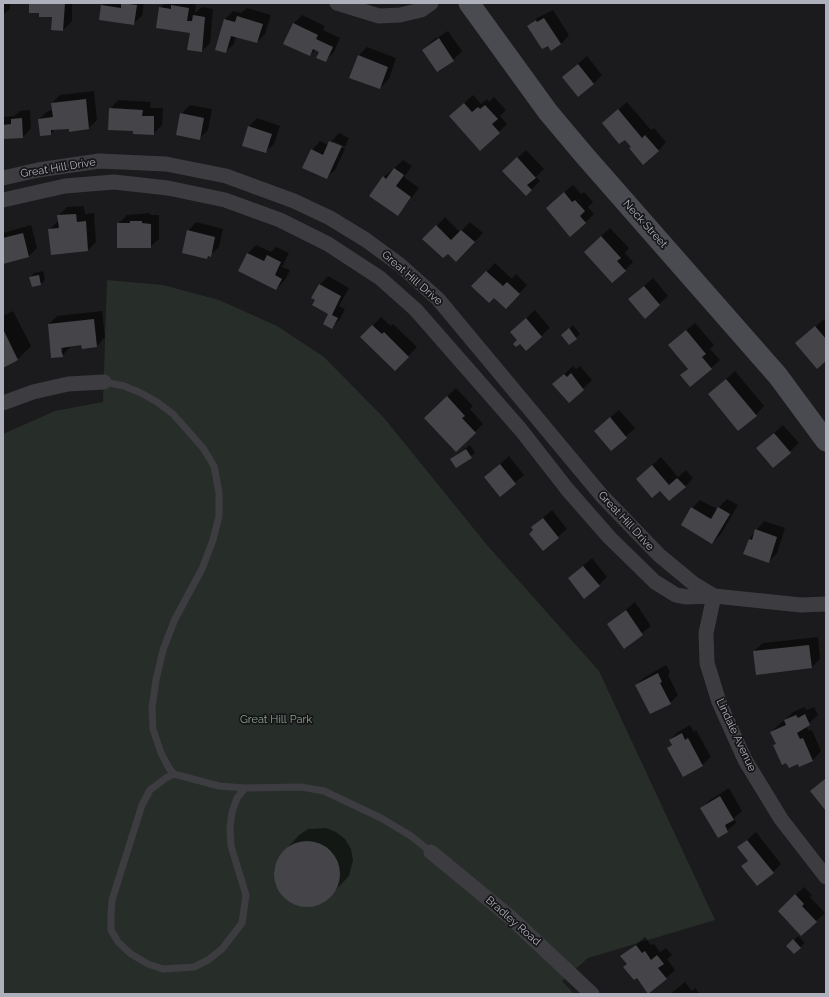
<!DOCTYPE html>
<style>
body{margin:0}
#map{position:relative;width:829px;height:997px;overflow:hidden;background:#1b1a1c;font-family:Raleway,sans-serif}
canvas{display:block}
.frame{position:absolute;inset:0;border:4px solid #aeb0bb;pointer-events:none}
</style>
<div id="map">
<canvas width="829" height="997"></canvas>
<div class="frame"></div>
</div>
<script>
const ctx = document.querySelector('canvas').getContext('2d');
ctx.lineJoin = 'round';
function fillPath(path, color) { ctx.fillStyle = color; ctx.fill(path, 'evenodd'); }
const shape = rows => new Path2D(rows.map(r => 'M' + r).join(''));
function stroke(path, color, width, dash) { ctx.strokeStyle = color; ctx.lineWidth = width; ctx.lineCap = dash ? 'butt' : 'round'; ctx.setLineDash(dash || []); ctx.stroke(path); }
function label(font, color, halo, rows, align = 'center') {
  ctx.font = font + ' Raleway,sans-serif'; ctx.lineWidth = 3.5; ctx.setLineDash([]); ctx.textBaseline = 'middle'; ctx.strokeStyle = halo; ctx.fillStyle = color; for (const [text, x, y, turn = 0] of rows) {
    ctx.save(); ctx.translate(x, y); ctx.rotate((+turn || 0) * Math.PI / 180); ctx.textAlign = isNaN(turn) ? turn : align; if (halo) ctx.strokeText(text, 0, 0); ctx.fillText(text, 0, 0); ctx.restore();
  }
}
fillPath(shape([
 [107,280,163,285,219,300,277,326,324,357,384,418,487,545,599,671,715,920,588,958,562,981,574,994,3,994,3,434,55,411,103,402]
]), '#272e29');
fillPath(shape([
 [3,3,10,3,10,9,3,15],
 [30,3,72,3,72,21,63,30,53,16,40,12],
 [105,3,144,3,142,16,133,24,102,5],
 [165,3,196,3,195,13,202,7,213,9,210,43,202,51,191,33,160,8],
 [247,8,271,15,265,34,257,42,236,36,234,44,225,52,225,19,233,11,241,13],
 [553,10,569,35,561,44,548,44,528,26,537,18],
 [302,15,325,26,323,30,340,38,334,52,325,61,320,51,316,49,310,55,293,24],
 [448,31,462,51,453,60,437,71,423,50,432,41],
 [367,47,396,58,389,79,380,88,358,56],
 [587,56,602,75,593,84,563,77],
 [94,91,97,120,89,128,55,129,51,134,39,119,48,111,53,110,52,103,60,95],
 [473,95,481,104,487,99,489,102,494,97,506,110,500,116,507,124,499,132,459,108],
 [118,100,151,102,150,108,163,108,162,125,153,134,134,130,110,109],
 [627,102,651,130,654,128,666,142,658,151,612,115],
 [190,105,212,109,208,130,199,139,181,114],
 [30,110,31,128,23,137,6,138,3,140,3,117,14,116,20,111],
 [257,118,280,126,274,144,265,152,248,127],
 [339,133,349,138,345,147,333,141,333,143,345,149,335,170,326,178,312,150,320,141,328,145],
 [526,150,544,169,536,177,540,181,526,195,512,163],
 [403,160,412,166,404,177,419,188,398,215,371,196,384,177],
 [573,185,581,194,584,192,593,202,588,207,594,214,586,222,555,200],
 [84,206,85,214,94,213,96,242,88,250,50,229,58,221,58,216,67,207],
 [150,213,150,215,159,215,159,239,150,247,118,224,127,215],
 [445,217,460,232,470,222,483,233,465,252,448,253,424,239],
 [196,222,223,229,219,247,207,258,188,231],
 [31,225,37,248,29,256,3,263,3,233],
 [610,228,629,248,625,253,633,262,625,270,593,243],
 [256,245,271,252,276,247,289,253,282,267,290,270,285,280,276,289,240,270,248,253],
 [495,263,512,279,516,274,527,285,514,299,494,296,473,286],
 [43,271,45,280,41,284,32,286,30,277,34,273],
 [328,276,349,288,339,306,345,309,340,319,332,327,330,313,316,300,319,285],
 [653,278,668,296,645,317,629,299],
 [535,310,550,328,541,336,518,340,511,332],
 [13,311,31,346,18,359,3,367,3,316],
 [102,311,105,337,97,346,82,344,71,346,62,356,49,324,57,316],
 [60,343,62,343,63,350,61,350],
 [381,317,391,326,393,324,417,347,395,370,362,337],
 [824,319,826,321,826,360,805,335],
 [695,323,714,345,710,349,720,360,711,368,682,375,688,368,678,337],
 [573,325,580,334,570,343,567,331],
 [573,366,576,369,580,366,592,380,569,402,562,376],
 [735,371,764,406,756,415,709,394],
 [456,388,473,406,470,409,483,424,475,432,433,410],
 [619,410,635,428,611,450,604,423],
 [783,425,799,443,773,467,766,440],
 [470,445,475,453,456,467,451,459],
 [509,456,524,475,500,495,486,477],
 [661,457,678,477,686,470,693,478,685,487,660,490,637,479],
 [727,499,738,505,721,534,712,543,692,508,700,500,717,509],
 [552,510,567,529,544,549,532,527],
 [764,521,785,528,777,553,769,562,749,539],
 [592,558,607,577,599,585,569,578],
 [635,602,651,626,624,647,608,624],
 [818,637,820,659,812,667,754,651,763,643],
 [666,665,670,672,668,675,678,695,670,703,636,685,645,677],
 [805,707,806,710,814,707,818,715,806,726,809,731,812,730,821,751,813,760,800,766,799,763,774,745,776,743,771,732,793,712],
 [690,725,694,732,696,730,711,757,702,765,668,748,672,744,670,740,678,732],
 [826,777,826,809,811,791],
 [729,788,742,811,734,818,736,823,719,837,702,808,710,800],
 [326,828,336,832,345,839,351,849,353,860,349,876,328,898,313,905,301,906,291,902,282,895,276,885,274,868,278,858,299,835,308,829],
 [756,832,781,864,773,872,742,866,749,860,739,847],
 [804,887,812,895,810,897,825,913,816,921,787,902],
 [798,936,805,943,794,953,788,946],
 [645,937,651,945,654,944,660,952,666,948,672,955,667,959,675,970,666,978,627,964,622,956],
 [685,982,692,991,695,988,700,994,670,994]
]), '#0007');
fillPath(shape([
 [29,3,65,3,63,31,51,30,52,17,39,17,39,13,29,13],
 [121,3,137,5,134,25,99,20,101,5,121,8],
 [171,5,189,8,187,21,192,21,193,15,205,17,202,52,187,50,190,33,156,28,159,7,171,9],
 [237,16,263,24,257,43,231,36,226,53,215,50,224,19,235,22],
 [544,18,561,44,551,51,548,46,542,49,527,26,536,20,537,22],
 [293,23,318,35,316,39,333,47,326,62,316,58,319,52,313,49,310,56,283,44],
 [439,38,454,61,437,72,422,50],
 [358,55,388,67,380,89,349,78],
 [578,64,594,84,578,97,562,77],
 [86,99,89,129,69,132,69,129,51,130,51,135,40,136,38,119,53,117,51,103],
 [464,103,472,112,478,107,480,109,485,105,498,119,492,124,500,133,480,151,449,116],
 [109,108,143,110,142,116,154,116,154,135,133,134,133,131,108,130],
 [618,109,642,138,645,135,659,151,643,165,629,148,631,147,625,140,619,144,602,123],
 [180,113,204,118,200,140,176,135],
 [22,118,23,138,3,139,3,125,11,124,11,119],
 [248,126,272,134,266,153,242,146],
 [329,141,342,146,327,179,302,168,311,149,323,155],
 [517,157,536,178,527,185,532,190,526,196,502,171],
 [394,168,404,175,396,186,411,197,398,216,369,196,383,176,386,179],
 [564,192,572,202,575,200,585,211,580,216,586,223,570,237,546,208],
 [76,214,77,222,86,221,88,251,51,255,48,229,59,228,57,215],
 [130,221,142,221,142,223,151,224,151,248,117,248,117,223,130,223],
 [436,225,451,240,461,230,475,242,456,262,448,254,443,258,422,239],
 [187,230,215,237,211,257,208,256,207,259,182,253],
 [23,233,29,257,3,264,3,238],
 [601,236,621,258,617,261,626,271,612,283,584,252],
 [247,253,264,261,267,255,281,262,275,275,282,279,276,290,238,271],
 [486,271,503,286,507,282,520,294,506,309,494,298,489,303,471,286],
 [39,275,41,285,32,287,29,277],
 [319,284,341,296,332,315,338,318,332,329,323,324,328,314,312,305,315,300,311,298],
 [644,286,660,305,645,319,628,299],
 [526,318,542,337,526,351,520,344,516,347,513,344,517,340,510,332],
 [94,319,97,347,82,349,81,345,61,348,63,357,51,358,48,324],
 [372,325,382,334,384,332,409,357,395,371,360,337],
 [815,326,826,339,826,361,817,369,795,343],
 [569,328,577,339,569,345,561,335],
 [3,329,18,360,3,368],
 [686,330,706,354,702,357,712,369,690,387,680,375,688,369,668,345],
 [571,373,584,390,569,403,552,384,564,374,567,377],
 [726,379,757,416,738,431,708,394],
 [447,396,465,416,462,418,476,433,456,452,424,418],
 [610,417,627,438,611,451,594,431],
 [774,433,791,453,773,468,756,448],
 [466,449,472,458,456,468,450,459],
 [500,464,516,484,500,497,484,477],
 [652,465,669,485,677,478,686,487,669,501,660,491,652,498,636,479],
 [691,507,711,519,718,507,730,514,712,544,681,525],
 [543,518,559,538,543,551,529,534,533,530,531,527],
 [755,529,777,537,769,563,743,554,749,539,752,540],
 [583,566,600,586,584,599,568,578],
 [626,610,643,635,624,649,607,624],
 [809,645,812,668,756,675,753,651],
 [658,673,662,682,660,683,671,704,650,714,635,685],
 [805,714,810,725,797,733,800,739,803,738,813,761,799,767,798,764,789,768,786,763,782,765,773,745,776,744,770,732,786,725,784,720,796,715,798,718],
 [682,733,685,740,688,738,703,766,683,777,667,748,672,745,669,740],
 [826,778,826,811,810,791],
 [720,796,734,820,725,825,728,832,718,838,700,808],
 [747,840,774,873,757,886,741,866,748,861,737,847],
 '274 874a33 33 0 1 1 66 0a33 33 0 1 1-66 0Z',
 [795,894,804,904,802,906,817,922,801,936,778,911],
 [793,939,801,948,794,954,786,946],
 [636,945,642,953,645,951,651,960,657,955,664,964,658,968,667,979,648,994,637,978,634,980,623,967,627,964,620,956]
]), '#454549');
stroke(shape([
 [104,382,124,386,141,393,157,402,173,414,203,448,214,466,219,493,219,516,213,540,202,569,175,619,163,650,156,680,152,707,153,729,161,753,169,768,174,774,219,786,245,788,301,787,324,791,381,818,411,836,431,852],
 [174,774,166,778,150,790,142,805,112,900,111,914,111,930,118,942,131,954,148,964,163,969,194,967,208,960,222,949,242,923,246,895,231,846,230,828,232,812,237,798,245,788]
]), '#3c3c41', 7);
stroke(shape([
 [337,3,379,16,400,15,421,10,431,3],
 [3,178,38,170,99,161,166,164,226,176,294,201,330,218,366,240,400,265,438,299,602,496,659,555,694,584,714,596],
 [3,200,65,186,114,182,168,188,225,200,280,220,328,244,380,278,416,310,521,430,567,489,609,537,655,582,676,595,687,597,714,596,801,605,826,604],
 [3,403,33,392,68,384,104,382],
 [714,596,706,633,707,663,719,702,745,760,781,819,826,877],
 [431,852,510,917,592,994]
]), '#3c3c41', 15);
stroke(shape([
 [469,3,548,112,585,156,778,376,826,441]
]), '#4a4a51', 21);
label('11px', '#aeb0bb', '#161517', [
 ["Great Hill Drive",58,168,-9],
 ["Neck Street",645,224,48],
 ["Great Hill Drive",412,278,41],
 ["Great Hill Drive",626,521,47],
 ["Lindale Avenue",736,735,65],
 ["Bradley Road",513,921,41]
]);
label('11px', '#87a48e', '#161517', [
 ["Great Hill Park",276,720]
]);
</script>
